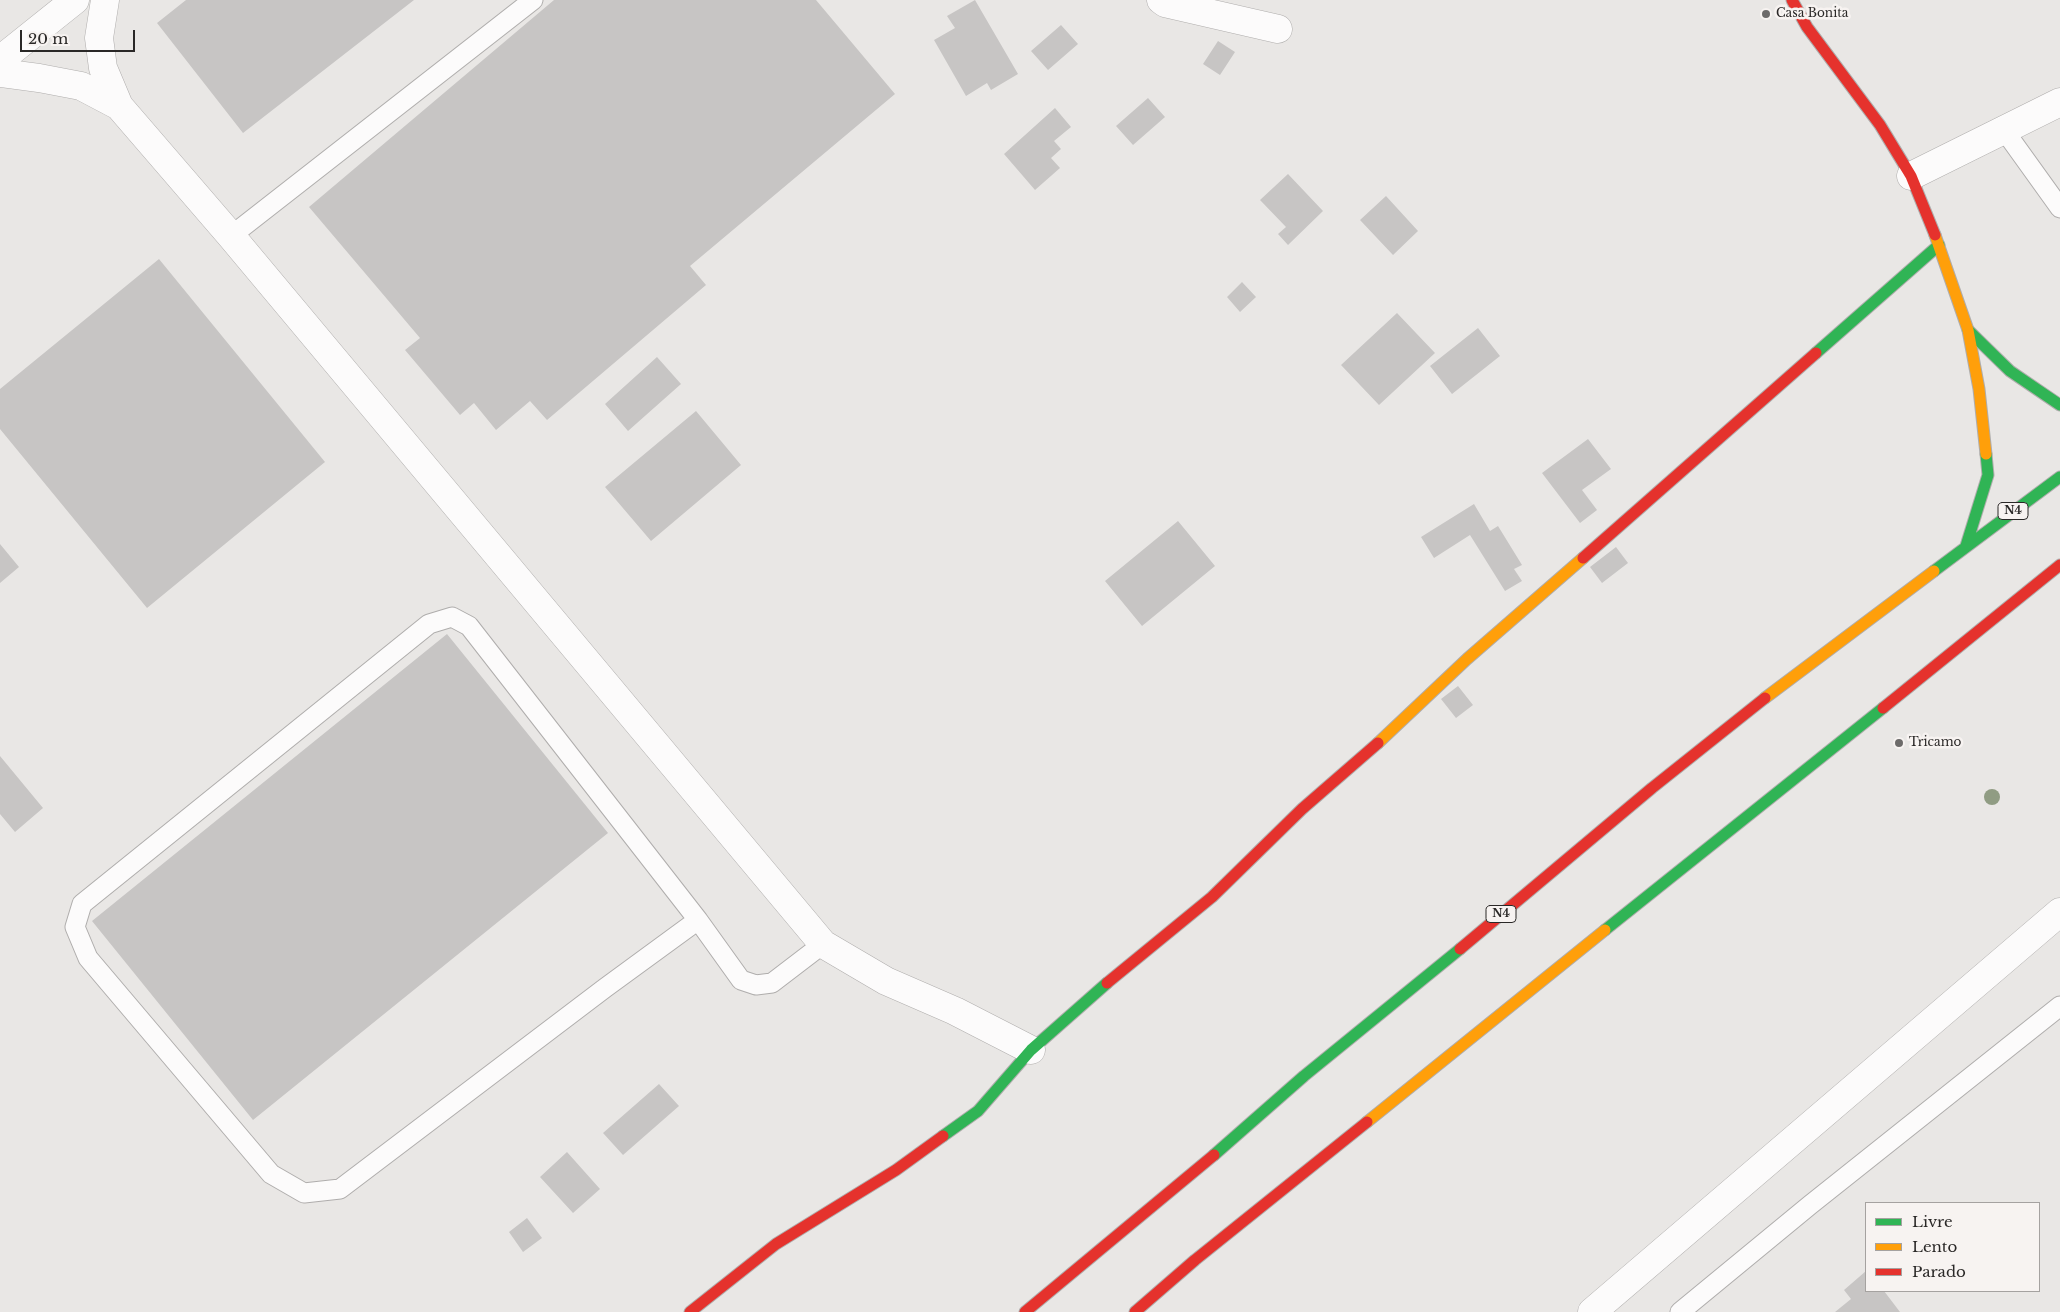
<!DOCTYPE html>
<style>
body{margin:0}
#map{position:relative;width:2060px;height:1312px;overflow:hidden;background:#e9e7e5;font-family:"Libre Baskerville",serif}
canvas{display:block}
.legend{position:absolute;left:1865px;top:1202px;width:175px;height:90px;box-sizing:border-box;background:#f7f3f1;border:1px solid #a5a2a0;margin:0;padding:6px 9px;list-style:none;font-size:15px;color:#2a2827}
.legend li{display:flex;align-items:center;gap:10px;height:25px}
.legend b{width:25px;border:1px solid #a5a2a0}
.scale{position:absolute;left:20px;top:30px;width:115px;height:22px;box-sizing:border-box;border:2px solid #2a2827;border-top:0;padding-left:6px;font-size:15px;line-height:18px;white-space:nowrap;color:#2a2827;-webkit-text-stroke:4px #f7f3f1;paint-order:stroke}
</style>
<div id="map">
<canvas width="2060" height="1312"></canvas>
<ul class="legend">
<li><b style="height:6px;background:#30b455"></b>Livre</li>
<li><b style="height:6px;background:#ff9f0a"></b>Lento</li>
<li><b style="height:6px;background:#e5322d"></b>Parado</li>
</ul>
<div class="scale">20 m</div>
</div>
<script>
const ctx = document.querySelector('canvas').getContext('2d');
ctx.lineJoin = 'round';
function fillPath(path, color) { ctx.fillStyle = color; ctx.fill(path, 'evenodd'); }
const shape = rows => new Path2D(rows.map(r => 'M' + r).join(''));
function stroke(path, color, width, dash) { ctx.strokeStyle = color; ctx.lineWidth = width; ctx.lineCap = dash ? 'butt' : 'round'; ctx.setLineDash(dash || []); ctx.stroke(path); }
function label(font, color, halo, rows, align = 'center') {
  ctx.font = font + ' "Libre Baskerville",serif'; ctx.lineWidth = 5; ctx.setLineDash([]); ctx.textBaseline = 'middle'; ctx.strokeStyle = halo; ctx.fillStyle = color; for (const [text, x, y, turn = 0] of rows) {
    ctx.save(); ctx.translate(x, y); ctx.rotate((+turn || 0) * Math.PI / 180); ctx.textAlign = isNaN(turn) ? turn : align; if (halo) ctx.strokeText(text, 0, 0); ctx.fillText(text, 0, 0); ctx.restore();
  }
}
fillPath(shape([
 [186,0,414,0,243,133,157,23],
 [554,0,816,0,895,94,690,266,706,285,547,420,530,401,496,430,474,403,460,415,405,350,420,338,309,207],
 [975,0,1018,74,991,90,987,83,966,96,934,40,955,28,947,16],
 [1061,25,1078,44,1048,70,1031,51],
 [1218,41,1235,52,1220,75,1203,64],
 [1148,98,1165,117,1133,145,1116,126],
 [1055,108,1071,127,1054,141,1061,149,1051,158,1060,168,1035,190,1004,154],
 [1288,174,1323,211,1288,245,1278,234,1286,227,1260,200],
 [1386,196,1418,231,1393,255,1360,220],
 [159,259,325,462,147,608,0,429,0,389],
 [1242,282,1256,297,1240,312,1227,297],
 [1397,313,1435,353,1379,405,1341,365],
 [1478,328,1500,356,1452,394,1430,366],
 [657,357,681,384,628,431,605,404],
 [696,411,741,465,651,541,605,487],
 [1588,439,1611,469,1582,490,1597,510,1580,523,1542,473],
 [1474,504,1490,531,1498,526,1522,565,1514,569,1522,581,1505,591,1470,535,1434,558,1421,537],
 [1178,521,1215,566,1142,626,1105,581],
 [0,544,19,567,0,583],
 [1616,547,1628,563,1602,583,1590,567],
 [447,634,608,833,253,1120,92,921],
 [1458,686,1473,705,1456,718,1441,699],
 [0,756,43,808,15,832,0,814],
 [659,1084,679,1106,623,1155,603,1133],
 [567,1152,600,1189,573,1213,540,1177],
 [527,1218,542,1238,523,1252,509,1232],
 [1866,1271,1866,1291,1884,1291,1900,1312,1835,1312,1851,1299,1844,1290]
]), '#c7c5c4');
const lane = shape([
 [2004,130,2060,208],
 [231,236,533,0],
 [698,920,469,626,452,617,429,624,82,904,75,927,88,958,271,1174,304,1193,340,1189,605,988,698,920,741,980,756,985,772,983,823,944],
 [1680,1312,1810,1205,2060,1006]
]);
const street = shape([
 [105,0,99,38,103,68,119,106,231,236,823,944,886,981,955,1011,1031,1050],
 [1161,0,1165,3,1278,29],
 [0,60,75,0],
 [0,73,39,78,81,86,119,106],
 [1911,176,2060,102],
 [1592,1312,2060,912]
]);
const fast = shape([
 [1968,330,2010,371,2060,405],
 [1816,353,1939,245],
 [1966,546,1988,475,1986,454],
 [1934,571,2060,477],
 [1605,930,1883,708],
 [943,1136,978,1111,1031,1050,1107,983],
 [1214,1155,1304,1076,1460,949]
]);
const slow = shape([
 [1935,235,1968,330,1979,389,1986,454],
 [1765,698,1934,571],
 [1378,743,1467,659,1583,558],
 [1367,1122,1605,930]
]);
const jam = shape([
 [1792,0,1807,27,1880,125,1911,176,1935,235],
 [1583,558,1816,353],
 [1883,708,2060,565],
 [1460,949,1652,788,1765,698],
 [1107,983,1212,897,1302,809,1378,743],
 [690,1312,776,1244,896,1170,943,1136],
 [1025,1312,1214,1155],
 [1135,1312,1195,1260,1367,1122]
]);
stroke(lane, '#afadac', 21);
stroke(street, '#afadac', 29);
stroke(fast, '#afadac', 13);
stroke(slow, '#afadac', 13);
stroke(jam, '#afadac', 13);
stroke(lane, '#fcfbfb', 19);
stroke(street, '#fcfbfb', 28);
stroke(fast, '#30b455', 11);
stroke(slow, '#ff9f0a', 11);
stroke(jam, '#e5322d', 11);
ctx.fillStyle = '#909c83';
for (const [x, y] of [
 [1992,797]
]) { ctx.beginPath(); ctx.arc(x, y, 8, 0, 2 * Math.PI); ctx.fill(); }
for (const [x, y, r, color] of [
 [1766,14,5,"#6d6b6a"],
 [1899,743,5,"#6d6b6a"]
]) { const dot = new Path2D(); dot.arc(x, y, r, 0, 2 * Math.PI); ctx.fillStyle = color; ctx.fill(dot); stroke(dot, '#f7f3f1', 2); }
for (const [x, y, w] of [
 [2013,511,30],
 [1501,914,30]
]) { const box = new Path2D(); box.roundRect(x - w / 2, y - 8.5, w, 17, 4); ctx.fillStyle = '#f7f3f1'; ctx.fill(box); stroke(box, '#2a2827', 1); }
label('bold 11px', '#2a2827', null, [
 ["N4",2013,511],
 ["N4",1501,914]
]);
label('12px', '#2a2827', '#f7f3f1', [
 ["Casa Bonita",1776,14],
 ["Tricamo",1909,743]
], 'left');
</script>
